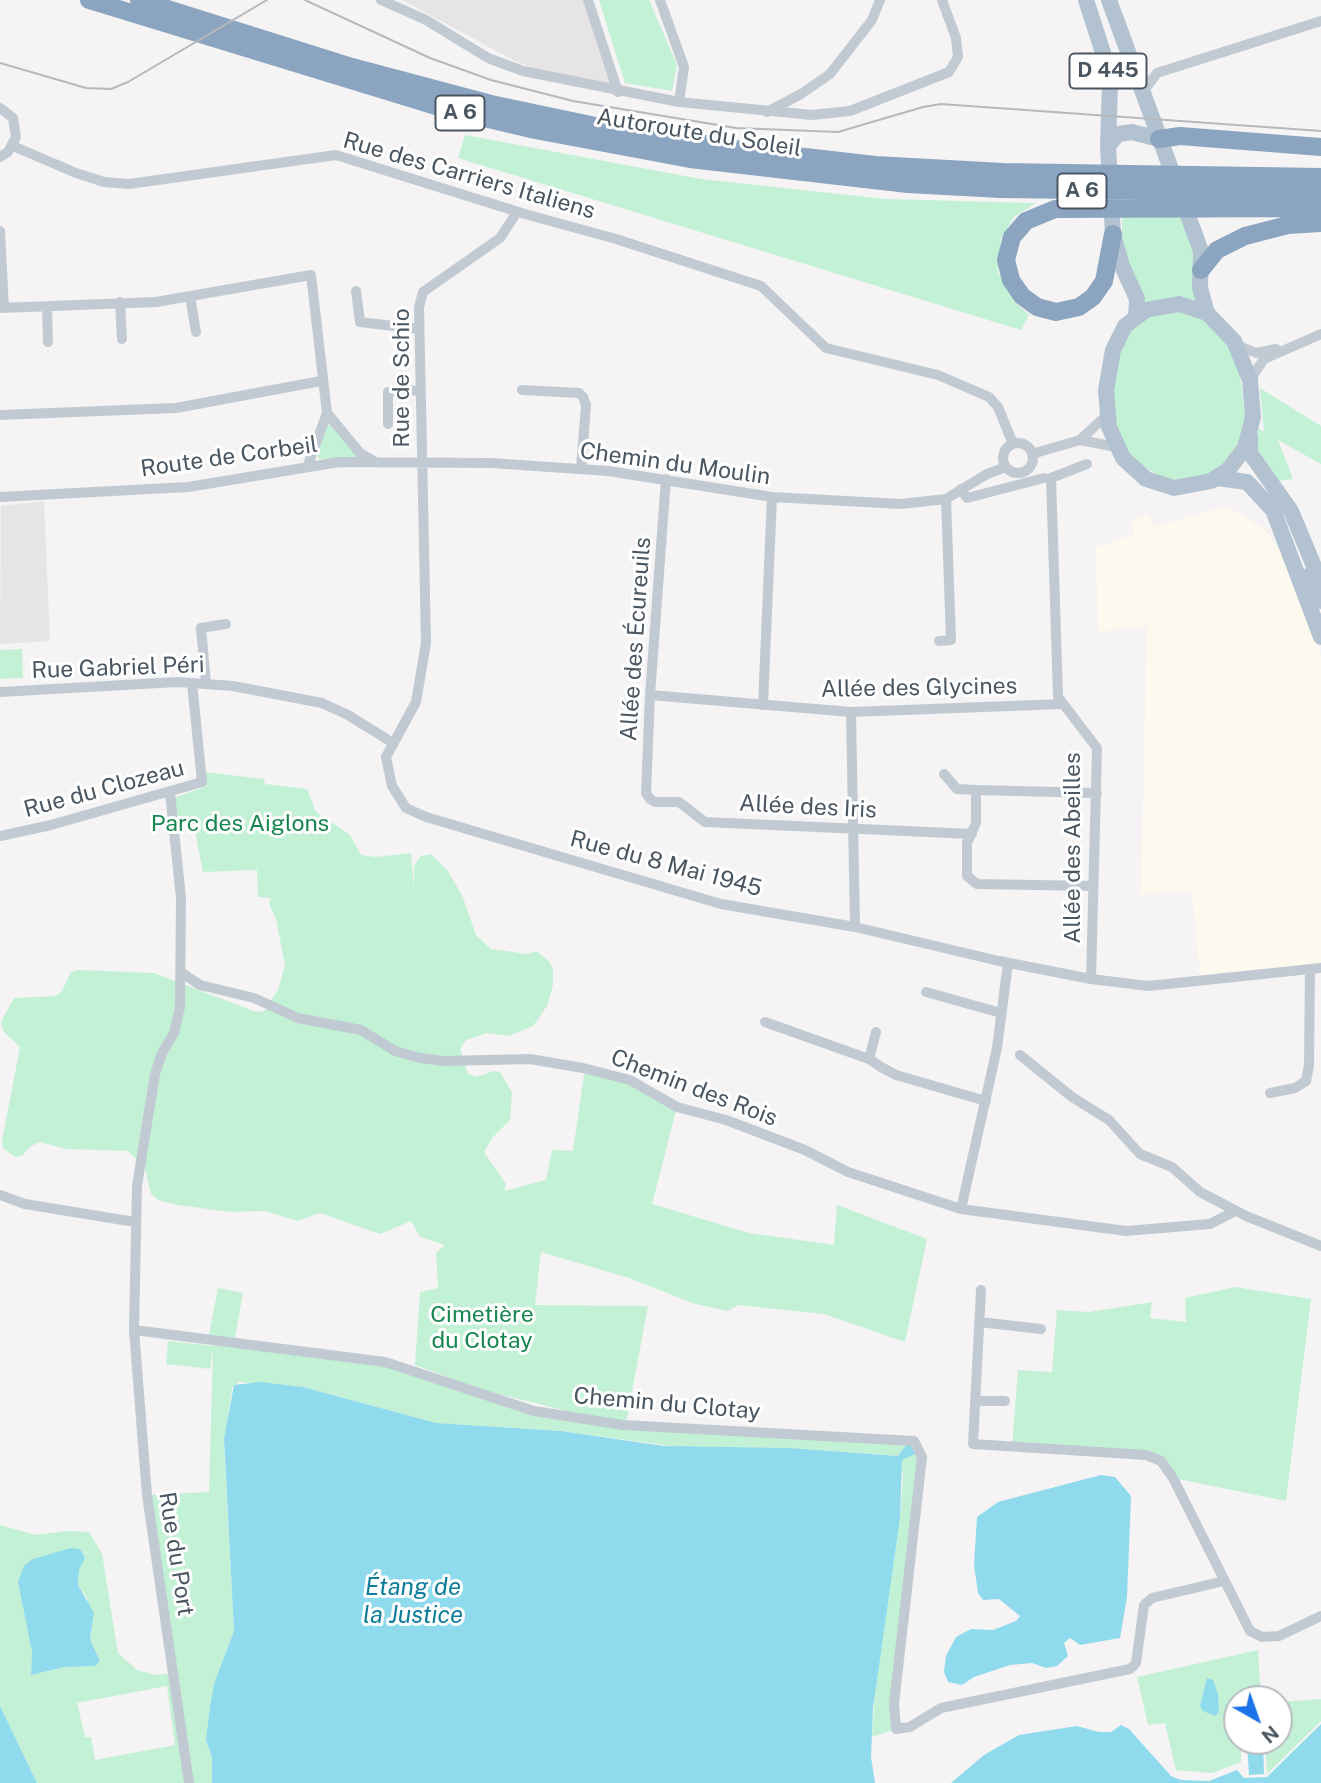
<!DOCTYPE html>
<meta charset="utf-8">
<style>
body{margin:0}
#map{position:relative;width:1321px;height:1783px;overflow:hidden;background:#f5f3f3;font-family:"Public Sans",sans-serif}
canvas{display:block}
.north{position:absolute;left:1223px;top:1685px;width:70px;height:70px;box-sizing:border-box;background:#fff;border:2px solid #b7bbc0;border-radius:50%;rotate:140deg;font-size:19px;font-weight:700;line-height:28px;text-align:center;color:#4a5661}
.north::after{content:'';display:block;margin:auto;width:24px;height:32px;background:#1a73e8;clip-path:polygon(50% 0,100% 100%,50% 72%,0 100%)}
</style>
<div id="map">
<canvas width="1321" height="1783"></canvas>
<div class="north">N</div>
</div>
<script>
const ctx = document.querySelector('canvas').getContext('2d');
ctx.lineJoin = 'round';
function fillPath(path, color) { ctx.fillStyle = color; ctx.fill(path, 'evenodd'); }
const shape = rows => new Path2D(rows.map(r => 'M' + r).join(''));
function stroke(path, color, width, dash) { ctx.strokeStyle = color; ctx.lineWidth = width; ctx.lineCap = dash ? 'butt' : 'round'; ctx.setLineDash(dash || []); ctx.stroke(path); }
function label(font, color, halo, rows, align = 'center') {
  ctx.font = font + ' "Public Sans",sans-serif'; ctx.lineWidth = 6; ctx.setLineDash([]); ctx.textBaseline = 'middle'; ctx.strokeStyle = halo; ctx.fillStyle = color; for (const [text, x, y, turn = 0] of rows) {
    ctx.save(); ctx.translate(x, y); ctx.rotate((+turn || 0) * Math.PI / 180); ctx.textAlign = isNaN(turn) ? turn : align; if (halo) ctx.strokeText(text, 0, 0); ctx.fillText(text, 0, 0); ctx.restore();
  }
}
fillPath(shape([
 [1228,506,1264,529,1283,554,1321,656,1321,974,1201,984,1192,892,1141,894,1147,626,1098,632,1096,547,1135,534,1131,521,1148,515,1153,527]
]), '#fdf9ef');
fillPath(shape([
 [402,0,585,0,613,89,551,75,515,61],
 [44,501,50,641,0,644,1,506]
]), '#e6e4e5');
fillPath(shape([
 [599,0,649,0,677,65,672,91,625,83],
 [465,135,701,179,885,199,1036,203,1014,217,1001,239,998,272,1017,304,1029,315,1021,330,458,158],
 [1122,212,1180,213,1193,243,1196,301,1169,298,1142,306,1122,245],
 [1169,309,1199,314,1229,346,1240,375,1246,424,1238,452,1212,475,1173,482,1139,465,1124,445,1116,425,1111,396,1114,365,1127,334,1141,320],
 [1260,388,1321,426,1321,464,1278,440,1293,479,1278,481,1263,464,1254,443,1258,429,1264,431],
 [331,424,359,455,358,458,319,459,317,455,327,425],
 [22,649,23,678,0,679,0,650],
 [204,772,264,779,265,784,307,789,316,812,350,835,361,855,376,857,411,853,414,889,414,866,421,856,431,854,447,870,462,895,476,935,491,949,527,954,536,951,549,961,553,969,553,985,547,1006,533,1026,509,1036,487,1033,466,1040,460,1049,468,1074,477,1077,494,1071,500,1072,512,1092,510,1120,493,1137,484,1152,506,1184,504,1191,546,1180,552,1150,573,1151,585,1068,630,1080,677,1107,652,1204,749,1233,834,1245,837,1205,927,1239,905,1342,824,1314,738,1305,728,1311,695,1304,629,1278,541,1252,535,1305,648,1306,626,1424,891,1438,921,1451,896,1729,872,1737,876,1680,900,1518,903,1474,899,1456,790,1448,679,1447,561,1431,436,1423,303,1387,239,1382,232,1388,224,1447,234,1631,214,1684,210,1707,206,1740,212,1757,212,1783,37,1783,0,1706,0,1525,36,1535,65,1531,89,1532,102,1554,118,1653,137,1670,156,1675,173,1673,147,1495,209,1492,213,1350,210,1369,166,1364,168,1341,213,1346,213,1342,385,1362,534,1411,603,1420,483,1390,415,1365,420,1292,438,1288,436,1253,445,1245,420,1237,411,1221,380,1234,320,1213,298,1221,264,1211,231,1212,178,1205,158,1200,151,1194,145,1168,128,1151,66,1149,40,1142,31,1146,22,1156,15,1157,3,1148,2,1141,20,1047,3,1031,1,1022,14,998,56,996,62,991,71,972,79,970,154,973,256,1012,264,1011,278,990,285,965,276,919,269,904,271,898,258,897,257,870,203,872,193,821,178,822,174,798,207,786],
 [49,1556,85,1558,79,1570,78,1585,87,1598,92,1629,90,1639,100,1661,95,1666,64,1667,31,1675,32,1652,18,1582,33,1559],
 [167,1686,175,1745,95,1760,91,1737,85,1737,77,1703],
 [1235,1287,1311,1299,1286,1501,1173,1478,1161,1461,1012,1447,1018,1370,1052,1372,1057,1310,1089,1312,1152,1302,1150,1318,1186,1322,1185,1298],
 [218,1288,243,1293,235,1338,209,1335],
 [1258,1650,1261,1699,1237,1699,1237,1741,1241,1741,1241,1762,1212,1773,1176,1770,1165,1723,1148,1725,1137,1677],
 [1321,1699,1321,1721,1267,1774,1265,1741,1279,1741,1279,1702]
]), '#c3f1d5');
fillPath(shape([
 [260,1382,303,1387,436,1423,561,1431,664,1446,790,1448,898,1456,907,1444,911,1445,915,1454,902,1460,900,1518,873,1708,871,1757,875,1783,212,1783,212,1757,206,1740,210,1706,214,1684,234,1631,224,1439,234,1385],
 [1101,1475,1115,1477,1131,1496,1127,1597,1120,1638,1080,1645,1070,1638,1064,1643,1068,1656,1057,1666,1046,1668,1032,1663,1010,1665,974,1677,962,1685,948,1682,944,1672,946,1656,956,1637,971,1629,993,1630,1016,1621,1020,1616,999,1599,983,1600,978,1593,974,1565,977,1517,998,1502],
 [71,1548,80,1549,85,1558,79,1570,78,1585,94,1613,90,1639,100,1661,95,1666,64,1667,31,1675,32,1652,18,1582,24,1566,33,1559],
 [0,1648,0,1706,37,1783,0,1783],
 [1207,1678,1213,1680,1218,1694,1219,1712,1215,1716,1203,1711,1200,1706],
 [1321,1724,1321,1783,951,1783,984,1755,1019,1735,1077,1726,1099,1732,1111,1732,1121,1725,1129,1729,1171,1776,1181,1780,1209,1781,1237,1770,1244,1778,1267,1777],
 [1263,1742,1264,1774,1249,1775,1247,1743]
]), '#90daee');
stroke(shape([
 [381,0,426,20,488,58,523,71,679,102,812,115,850,111,949,72,958,57,956,38,942,0],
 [588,0,618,92],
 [660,0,684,67,679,102],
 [1143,92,1157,73,1321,21],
 [0,108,13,118,16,137,8,152,0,157],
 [767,112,801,94,830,74,872,20,880,0],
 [13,146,76,173,104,182,129,184,336,155,525,214,616,239,761,286,826,348,938,375,989,397,998,407,1013,444],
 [517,212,500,238,423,292,419,307,426,643,416,702,386,757,392,786,406,808,426,817,721,904,855,927,999,961,1091,979,1148,986,1321,968],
 [0,231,4,308],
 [356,291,360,322,419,329],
 [190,296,196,332],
 [120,302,122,339],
 [47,307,48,342],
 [0,308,156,302,311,275,327,413,360,453,374,461],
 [1235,344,1256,353,1276,349],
 [1250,380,1264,359,1321,334],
 [522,390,579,393,583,397,586,405,581,469],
 [0,415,176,408,321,381],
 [388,424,388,392,420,390],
 [1080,440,1116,447],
 '1003 458a15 15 0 1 1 30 0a15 15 0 1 1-30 0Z',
 [1032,454,1080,440,1107,415],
 [1087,464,1051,478,1058,697,1097,748,1091,979],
 [308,465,327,413],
 [666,479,650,695,646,793,650,799,655,802,679,802,705,822,972,834],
 [961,489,967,498,1044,478],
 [0,497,188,487,339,462,491,463,608,471,772,497,901,504,946,499,987,474,1006,467],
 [939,641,951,640,946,499],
 [206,683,201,628,226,624],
 [0,692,177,682,233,686,322,703,348,715,393,743],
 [650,695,851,712,1063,704],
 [763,705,772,497],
 [851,712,855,927],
 [944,774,957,789,976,790],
 [170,793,181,898,180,1007,174,1033,162,1053,155,1074,137,1186,134,1330,147,1495,189,1783],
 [0,836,51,825,202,782,192,683],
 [1092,886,977,884,967,876,967,843,976,823,976,790,1097,793],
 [182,973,200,985,254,998,298,1018,361,1030,395,1051,420,1058,444,1061,530,1059,583,1068,630,1080,677,1107,726,1120,805,1150,848,1172,961,1209,1126,1231,1210,1224,1235,1211],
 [926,992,1001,1013],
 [765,1022,869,1059],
 [876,1032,869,1059,881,1067,896,1075,986,1101],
 [1020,1055,1072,1097,1109,1120,1140,1154,1172,1167,1200,1192,1246,1216,1321,1246],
 [1270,1093,1295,1088,1306,1081,1309,1065,1310,969],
 [0,1195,25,1204,135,1222],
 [961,1209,997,1048,1008,963],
 [981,1290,973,1444,1146,1455,1161,1461,1173,1478,1250,1631,1262,1637,1279,1636,1321,1616],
 [979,1322,1041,1329],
 [134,1330,385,1362,534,1411,623,1425,914,1441,922,1457,894,1704,896,1729,910,1727,941,1708,1130,1669,1136,1663,1144,1605,1152,1598,1224,1581],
 [975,1401,1005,1401]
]), '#c1cad2', 10);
stroke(shape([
 [1086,0,1107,65,1110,84,1108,146,1113,234,1122,266,1137,299,1136,317],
 [1109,0,1201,251,1200,288,1207,313],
 [1108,146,1118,134,1132,132,1159,139],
 [1179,304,1207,313,1234,341,1250,380,1253,417,1245,448,1228,470,1211,481,1174,488,1146,479,1123,458,1109,427,1106,390,1113,350,1125,326,1146,310,1179,304],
 [1250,437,1250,453,1291,511,1321,583],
 [1217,478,1247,482,1273,510,1321,637],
 [1311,574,1321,601]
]), '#b3c2d1', 16);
stroke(shape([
 [89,0,442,108,535,130,690,159,908,184,1000,189,1321,193],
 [139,0,352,67,491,104,610,129,735,149,875,165,1003,172,1321,177],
 [1159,139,1180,136,1321,147],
 [1113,234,1104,281,1093,297,1079,307,1056,312,1037,307,1022,296,1011,280,1006,260,1012,237,1026,221,1055,209,1321,208],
 [1201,270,1217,250,1245,236,1288,225,1321,223]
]), '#8ba5c1', 18);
stroke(shape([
 [305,0,430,58,491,80,573,101,736,128,838,132,923,107,941,104,1321,131],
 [0,63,86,88,111,89,128,82,267,0]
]), '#b5b8bd', 2);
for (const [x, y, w] of [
 [1108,71,77],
 [460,113,49],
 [1082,191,49]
]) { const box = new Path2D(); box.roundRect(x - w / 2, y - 17.5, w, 35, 5); ctx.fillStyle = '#fff'; ctx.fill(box); stroke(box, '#4a5661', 2); }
label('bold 21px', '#4a5661', null, [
 ["D 445",1108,71],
 ["A 6",460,113],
 ["A 6",1082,191]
]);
label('23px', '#4a5661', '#fff', [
 ["Autoroute du Soleil",699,133,9],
 ["Rue des Carriers Italiens",469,176,16],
 ["Rue de Schio",402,378,-90],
 ["Route de Corbeil",229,457,-8],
 ["Chemin du Moulin",675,464,8],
 ["Allée des Écureuils",636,639,-86],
 ["Rue Gabriel Péri",118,668,-2],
 ["Allée des Glycines",919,688,-1],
 ["Rue du Clozeau",104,789,-15],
 ["Allée des Iris",808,807,3],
 ["Allée des Abeilles",1073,848,-90],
 ["Rue du 8 Mai 1945",666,864,15],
 ["Chemin des Rois",694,1088,21],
 ["Chemin du Clotay",667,1404,5],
 ["Rue du Port",176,1554,81]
]);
label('23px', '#17864f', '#fff', [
 ["Parc des Aiglons",240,824],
 ["Cimetière",482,1315],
 ["du Clotay",482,1341]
]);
label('italic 24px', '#0c7c9b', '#fff', [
 ["Étang de",413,1588],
 ["la Justice",413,1616]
]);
</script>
